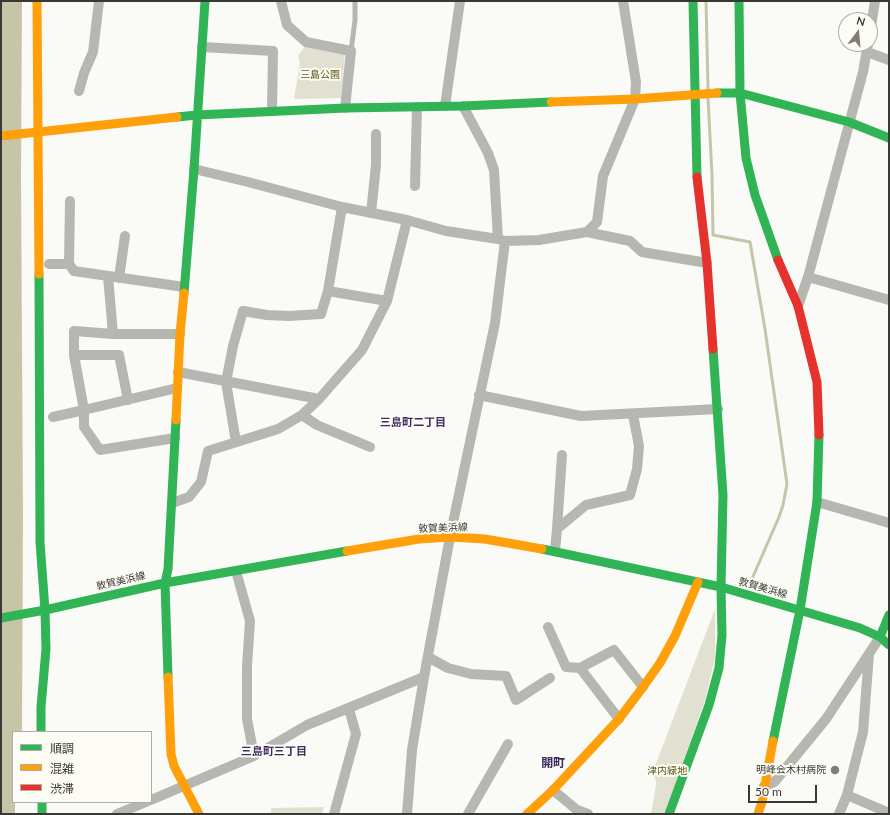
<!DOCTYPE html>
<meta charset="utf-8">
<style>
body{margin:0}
#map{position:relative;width:890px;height:815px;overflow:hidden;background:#fafaf6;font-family:Lato,"Noto Sans JP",sans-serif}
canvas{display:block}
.frame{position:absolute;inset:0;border:2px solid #393835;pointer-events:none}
.legend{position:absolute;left:12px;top:731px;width:140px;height:72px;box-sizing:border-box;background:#fcfcf4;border:1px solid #aeaea8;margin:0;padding:5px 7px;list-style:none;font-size:12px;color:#393835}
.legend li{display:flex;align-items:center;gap:8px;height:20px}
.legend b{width:20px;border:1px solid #aeaea8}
.north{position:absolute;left:838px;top:12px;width:40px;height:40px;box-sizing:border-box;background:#fcfcf4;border:1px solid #aeaea8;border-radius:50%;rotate:16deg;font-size:11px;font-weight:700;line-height:16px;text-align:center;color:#393835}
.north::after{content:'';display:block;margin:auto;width:14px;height:18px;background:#7d7c79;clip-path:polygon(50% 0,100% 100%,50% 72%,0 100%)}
.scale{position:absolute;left:748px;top:785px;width:69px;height:18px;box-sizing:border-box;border:2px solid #393835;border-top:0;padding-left:5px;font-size:12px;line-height:14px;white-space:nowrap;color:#393835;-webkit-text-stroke:3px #fcfcf4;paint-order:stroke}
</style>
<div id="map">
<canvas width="890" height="815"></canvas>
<div class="frame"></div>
<ul class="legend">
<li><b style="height:5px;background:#30b455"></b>順調</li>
<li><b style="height:5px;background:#ff9f0a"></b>混雑</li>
<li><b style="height:5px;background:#e5322d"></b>渋滞</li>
</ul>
<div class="north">N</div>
<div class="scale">50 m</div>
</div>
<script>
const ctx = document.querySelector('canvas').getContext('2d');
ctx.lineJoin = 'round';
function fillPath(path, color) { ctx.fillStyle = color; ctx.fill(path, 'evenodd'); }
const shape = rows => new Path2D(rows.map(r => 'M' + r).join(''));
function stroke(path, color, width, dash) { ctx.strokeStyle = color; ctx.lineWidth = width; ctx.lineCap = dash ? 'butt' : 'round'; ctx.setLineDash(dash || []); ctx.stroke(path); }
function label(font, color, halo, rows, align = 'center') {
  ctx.font = font + ' Lato,"Noto Sans JP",sans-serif'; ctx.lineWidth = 4; ctx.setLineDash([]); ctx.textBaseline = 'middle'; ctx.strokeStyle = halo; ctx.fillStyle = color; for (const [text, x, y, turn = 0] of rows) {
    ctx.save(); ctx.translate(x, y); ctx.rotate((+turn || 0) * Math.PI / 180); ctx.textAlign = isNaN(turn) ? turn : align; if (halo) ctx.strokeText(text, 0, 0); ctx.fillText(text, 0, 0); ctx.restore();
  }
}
fillPath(shape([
 [305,46,316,49,345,53,341,98,294,99,300,62,298,56],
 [715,609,715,657,705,700,665,814,651,814,656,785,656,780,652,774],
 [324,807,322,814,271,814,271,808]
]), '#e2e1d1');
fillPath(shape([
 [1,1,22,1,21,175,23,516,22,732,13,732,13,802,15,802,15,814,1,814]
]), '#c7c5a8');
stroke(shape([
 [706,1,708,90],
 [708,98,712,175,713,235,750,242,765,329,787,484,783,505,779,517,748,588]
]), '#c7c5a8', 3);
stroke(shape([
 [351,51,355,20,355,1]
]), '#b7b7b1', 5);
stroke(shape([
 [281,1,287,25,306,42,351,51,345,108],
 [870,33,875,1],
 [202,47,273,51,272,111],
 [867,52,889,60],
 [79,91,84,73,93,52,99,1],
 [445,106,460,1],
 [463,106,488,153,494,170,498,239],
 [194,169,248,182,342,207,407,220,446,231,498,239,505,241,539,240,587,232,597,222,603,176,635,99,636,82,623,1],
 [415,186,417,107],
 [70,201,69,264,74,271,184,287],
 [342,207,328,291,387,301],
 [371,213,376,165,376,134],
 [587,232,630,241,642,252,707,263],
 [49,264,69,264],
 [108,276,113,334],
 [808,277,889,300],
 [119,278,125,236],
 [798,306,808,277,863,72,868,44],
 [74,355,119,355,128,400],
 [178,372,319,399,362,350,387,301,407,220],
 [177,388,84,410,74,355,74,331,113,334,180,334],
 [479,395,581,416,718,409],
 [302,415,317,425,370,447],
 [53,417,84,410,84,427,100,450,175,438],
 [236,442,226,382,233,346,243,311,267,315,289,316,321,314,328,291],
 [817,502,889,523],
 [172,503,189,497,201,482,208,451,278,429,302,415,319,399],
 [557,529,562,455],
 [555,551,557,529,586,505,630,495,637,469,639,446,633,415],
 [236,571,250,621,247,666,247,719,254,756],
 [548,627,566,667,580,668],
 [428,657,448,668,471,674,506,676,516,700,550,678],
 [619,719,580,668,614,650,643,687],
 [764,786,774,782,776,780,826,719,880,637],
 [553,790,577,810,588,814],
 [847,795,889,813],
 [151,800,254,756,307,725,424,677],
 [117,814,146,802],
 [334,814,356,734,349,709],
 [407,814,412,750,424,677,450,537,495,323,505,241],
 [468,814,508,744],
 [839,814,847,795,863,732,869,654]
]), '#b7b7b1', 10);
stroke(shape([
 [693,1,697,177],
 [739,1,740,93,746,158,755,195,778,260],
 [717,93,740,93,849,122,889,138],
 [177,117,197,115,345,108,463,106,551,102],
 [39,274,40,542,45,610,46,649,41,707,41,732],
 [184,293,194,169,205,1],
 [542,549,721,587,860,628,880,637],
 [889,615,880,637,889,645],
 [1,618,45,610,165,583,347,551],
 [168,677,165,583,168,569,176,420],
 [773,741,800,610,817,502,819,435],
 [42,802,42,814],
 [669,814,709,705,719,668,722,635,721,587,723,495,713,349]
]), '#30b455', 9);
stroke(shape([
 [37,1,39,274],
 [551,102,635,99,717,93],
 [1,136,177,117],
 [176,420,180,334,184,293],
 [347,551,419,539,450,537,485,539,542,549],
 [168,677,171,754,174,766,199,814],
 [527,814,553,790,619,719,643,687,660,663,675,636,698,582],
 [758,814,762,802,773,741]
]), '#ff9f0a', 9);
stroke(shape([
 [697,177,707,263,713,349],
 [778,260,798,306,817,382,819,435]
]), '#e5322d', 9);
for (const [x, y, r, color] of [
 [835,770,5,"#7d7c79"]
]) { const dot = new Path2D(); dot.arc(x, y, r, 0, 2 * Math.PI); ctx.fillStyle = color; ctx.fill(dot); stroke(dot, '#fcfcf4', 1.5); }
label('10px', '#5d5716', '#fcfcf4', [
 ["三島公園",320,75],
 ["津内緑地",667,771]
]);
label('10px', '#393835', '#fcfcf4', [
 ["敦賀美浜線",443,528,-2],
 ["敦賀美浜線",121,581,-13],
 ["敦賀美浜線",763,588,16]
]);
label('10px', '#393835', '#fcfcf4', [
 ["明峰会木村病院",826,770]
], 'right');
label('bold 11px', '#3c2a65', '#fcfcf4', [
 ["三島町二丁目",413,422],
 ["三島町三丁目",274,751]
]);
label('bold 12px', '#3c2a65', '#fcfcf4', [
 ["開町",553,763]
]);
</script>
